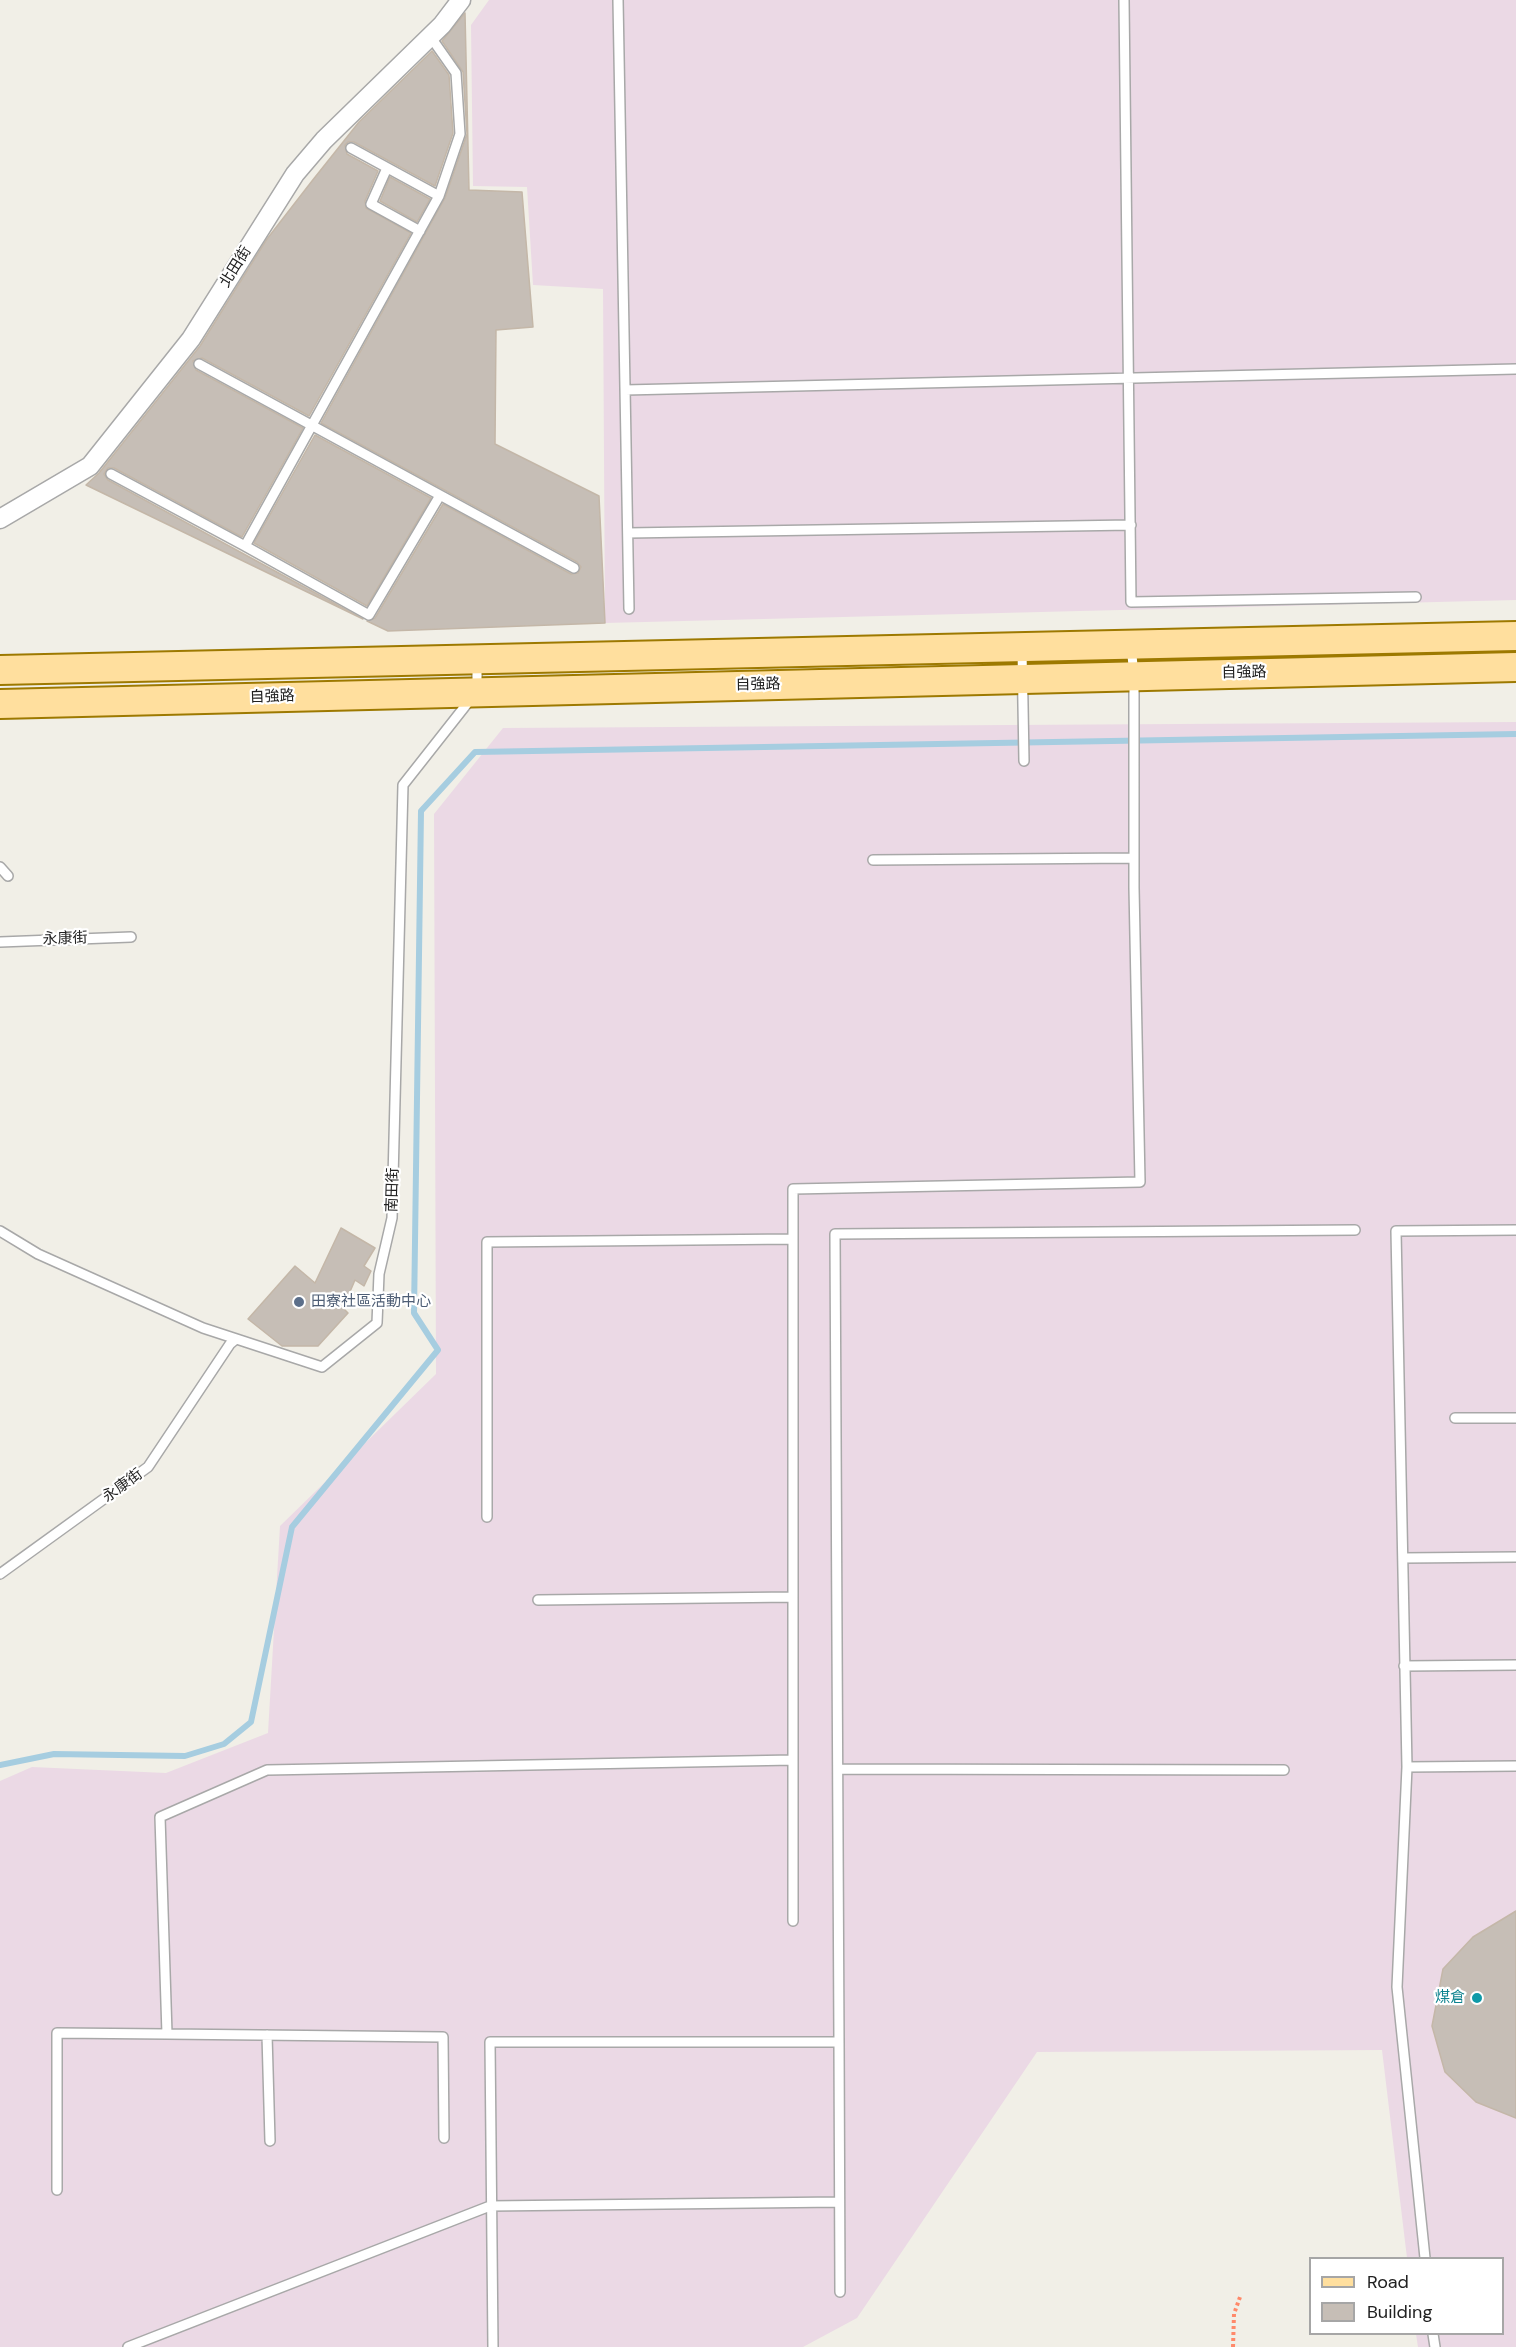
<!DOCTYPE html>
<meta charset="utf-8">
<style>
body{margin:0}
#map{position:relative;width:1516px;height:2347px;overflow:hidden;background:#f1efe7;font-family:"DM Sans",sans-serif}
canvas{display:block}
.legend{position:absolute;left:1309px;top:2257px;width:195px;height:78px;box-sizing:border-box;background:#fff;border:2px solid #a6a6a6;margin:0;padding:8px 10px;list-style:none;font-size:18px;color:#212121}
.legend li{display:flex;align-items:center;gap:12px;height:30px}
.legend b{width:30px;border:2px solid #a6a6a6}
</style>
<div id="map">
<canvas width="1516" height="2347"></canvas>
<ul class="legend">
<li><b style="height:8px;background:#ffdf9e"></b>Road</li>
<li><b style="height:16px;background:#c6beb6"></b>Building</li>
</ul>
</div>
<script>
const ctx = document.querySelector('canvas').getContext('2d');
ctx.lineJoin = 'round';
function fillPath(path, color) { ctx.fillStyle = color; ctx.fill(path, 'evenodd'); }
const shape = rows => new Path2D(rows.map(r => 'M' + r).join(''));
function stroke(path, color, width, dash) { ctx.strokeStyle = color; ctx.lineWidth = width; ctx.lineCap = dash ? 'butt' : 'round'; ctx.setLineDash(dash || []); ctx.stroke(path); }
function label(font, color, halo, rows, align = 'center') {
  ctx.font = font + ' "DM Sans","Noto Sans TC",sans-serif'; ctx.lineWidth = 4.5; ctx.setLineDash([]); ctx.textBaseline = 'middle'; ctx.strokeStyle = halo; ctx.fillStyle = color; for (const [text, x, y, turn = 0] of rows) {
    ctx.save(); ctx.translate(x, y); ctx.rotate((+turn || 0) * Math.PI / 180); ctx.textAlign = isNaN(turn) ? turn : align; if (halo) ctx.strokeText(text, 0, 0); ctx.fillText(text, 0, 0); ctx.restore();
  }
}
fillPath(shape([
 [489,0,1516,0,1516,600,605,623,603,289,533,285,527,187,473,186,471,25],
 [1516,722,1516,2347,1418,2347,1416,2334,1502,2334,1502,2258,1407,2258,1382,2050,1037,2052,857,2318,803,2347,0,2347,0,1781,32,1767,166,1773,268,1733,280,1526,436,1374,434,814,503,728]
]), '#ebd9e5');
stroke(shape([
 [0,1765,54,1754,185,1756,224,1744,251,1722,292,1527,438,1350,414,1313,421,811,475,752,1516,734]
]), '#a6cde0', 6);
const building = shape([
 [465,13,469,190,522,192,533,327,496,330,495,444,599,496,605,623,388,631,367,621,375,618,443,504,571,574,578,573,581,567,577,562,321,423,445,198,467,134,463,72,442,41,465,13],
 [432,51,449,75,453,133,435,186,354,142,348,142,345,145,347,154,378,171,365,201,366,208,411,233,309,416,202,358,193,361,196,370,303,428,242,537,114,468,108,468,104,474,108,480,363,619,86,485,99,473,200,346,267,239,312,181,359,122,432,51],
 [390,177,430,199,417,222,380,201,390,177],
 [315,435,431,498,367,606,254,543,315,435],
 [341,1228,375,1248,364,1266,371,1271,364,1286,355,1280,343,1308,348,1313,318,1346,282,1346,248,1319,295,1266,315,1283,341,1228],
 [1516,1911,1516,2118,1476,2102,1445,2072,1432,2026,1443,1969,1473,1937,1516,1911]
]);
fillPath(building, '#c6beb6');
stroke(building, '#c4b7a8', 1.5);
const service = shape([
 [618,0,629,609],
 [1124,0,1131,602,1416,597],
 [430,36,456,73,460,134,439,196,245,546,369,615,439,497],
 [351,148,439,196],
 [387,168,371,204,420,231],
 [199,364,574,568],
 [625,390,1516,369],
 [111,474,245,546],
 [628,533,1131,525],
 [1022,650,1024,761],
 [873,860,1134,858],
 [0,867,8,876],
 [0,942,131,937],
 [1516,1230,1396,1231,1407,1767,1516,1766],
 [0,1231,38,1254,203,1328,322,1367,377,1323,379,1274,392,1218,403,785,477,691,477,661],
 [1455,1418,1516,1418],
 [487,1517,487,1242,793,1239],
 [1403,1558,1516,1557],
 [0,1574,148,1467,230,1344,236,1339],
 [538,1600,793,1597],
 [1404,1666,1516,1665],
 [1407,1767,1397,1987,1425,2258],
 [838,1769,1284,1770],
 [793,1921,793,1189,1140,1182,1134,888,1134,675,1131,646],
 [167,2034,443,2037,444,2138],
 [267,2035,270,2141],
 [839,2042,840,2292],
 [57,2190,57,2033,167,2034,160,1817,267,1770,793,1760],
 [1433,2334,1435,2347],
 [128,2347,490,2206,839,2202],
 [493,2347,490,2042,839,2042,835,1234,1355,1230]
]);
const minor = shape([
 [0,519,90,466,191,339,295,174,324,140,442,25,461,0]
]);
const primary = shape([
 [0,670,1516,636],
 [0,704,1516,667]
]);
stroke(service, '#a8a8a8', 12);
stroke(minor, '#a8a8a8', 21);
stroke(primary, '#9d7900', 32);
stroke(shape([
 [1233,2347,1234,2314,1240,2297]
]), '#ff896a', 4, [3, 3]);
stroke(service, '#fff', 9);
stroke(minor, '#fff', 18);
stroke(primary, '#ffdf9e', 28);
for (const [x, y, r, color] of [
 [299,1302,6,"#5c6f8a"],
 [1477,1998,6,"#0f9aa8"]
]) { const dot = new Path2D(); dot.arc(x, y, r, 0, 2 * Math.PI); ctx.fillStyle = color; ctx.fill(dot); stroke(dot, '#fff', 2); }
label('15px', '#212121', '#fff', [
 ["北田街",236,267,-58],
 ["自強路",1244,673,-1],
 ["自強路",758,685,-1],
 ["自強路",272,697,-2],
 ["永康街",65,939,-2],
 ["南田街",393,1190,-88],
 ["永康街",123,1486,-36]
]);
label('15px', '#4e5e75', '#fff', [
 ["田寮社區活動中心",311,1302]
], 'left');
label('15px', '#0d838f', '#fff', [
 ["煤倉",1465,1998]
], 'right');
</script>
